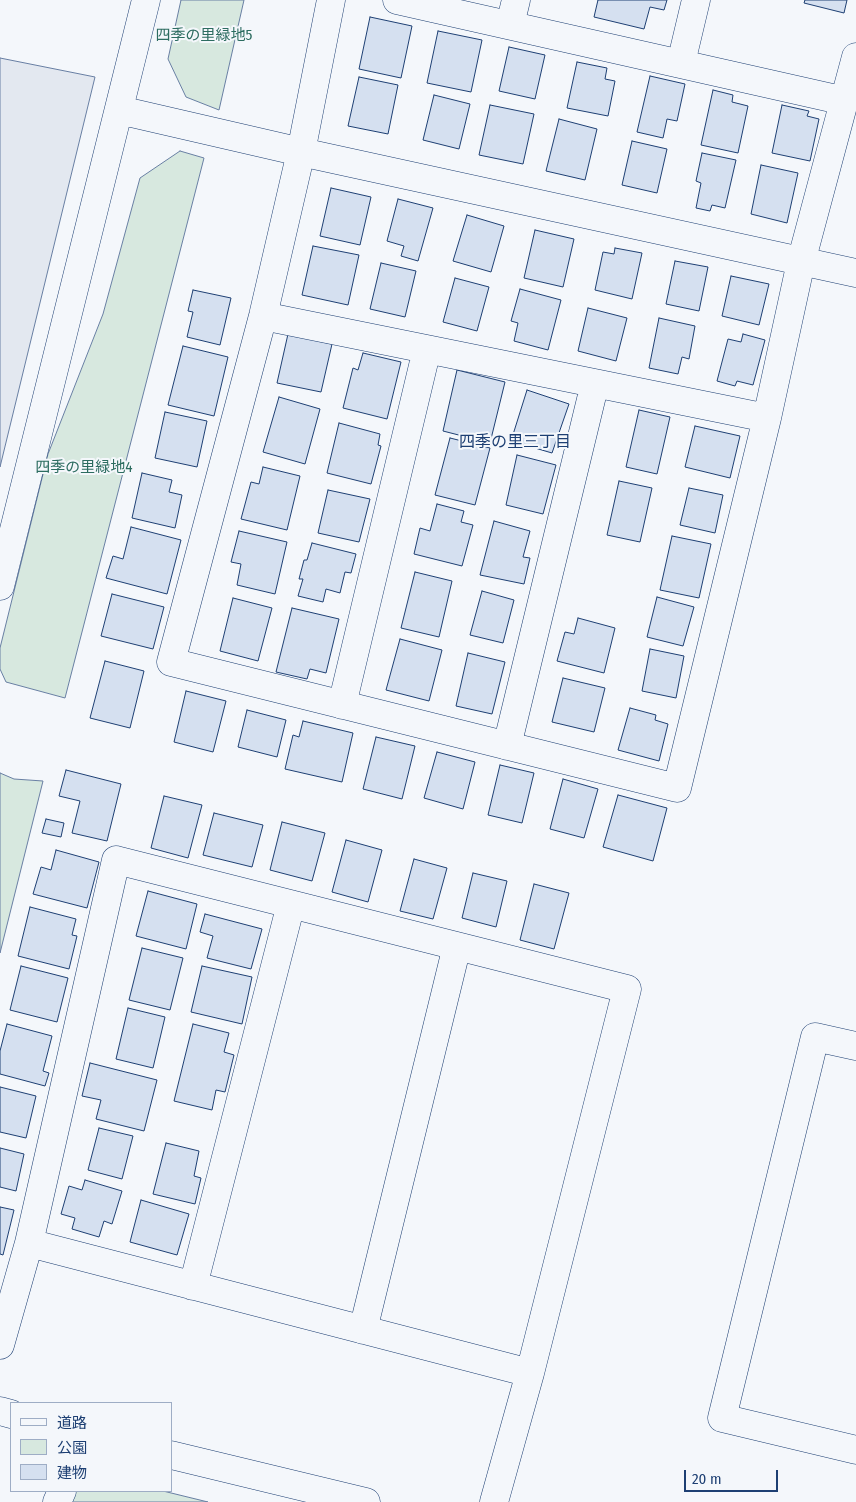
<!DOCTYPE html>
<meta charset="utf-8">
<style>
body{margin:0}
#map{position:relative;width:856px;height:1502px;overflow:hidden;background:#f4f7fb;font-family:"Fira Sans Condensed","Noto Sans JP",sans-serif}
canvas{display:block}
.legend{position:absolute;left:10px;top:1402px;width:162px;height:90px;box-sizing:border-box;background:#f4f7fb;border:1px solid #9eadc5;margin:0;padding:6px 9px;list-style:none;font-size:15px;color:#1d3f73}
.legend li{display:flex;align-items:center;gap:10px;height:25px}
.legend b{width:25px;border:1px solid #9eadc5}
.scale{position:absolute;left:684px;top:1470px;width:94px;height:22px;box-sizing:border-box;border:2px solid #1d3f73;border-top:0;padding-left:6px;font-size:15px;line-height:18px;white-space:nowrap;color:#1d3f73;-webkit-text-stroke:4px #f4f7fb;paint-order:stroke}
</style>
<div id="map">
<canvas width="856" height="1502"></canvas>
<ul class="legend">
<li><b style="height:6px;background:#f4f7fb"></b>道路</li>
<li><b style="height:14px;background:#d7e8df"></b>公園</li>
<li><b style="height:14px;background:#d5e0f0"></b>建物</li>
</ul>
<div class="scale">20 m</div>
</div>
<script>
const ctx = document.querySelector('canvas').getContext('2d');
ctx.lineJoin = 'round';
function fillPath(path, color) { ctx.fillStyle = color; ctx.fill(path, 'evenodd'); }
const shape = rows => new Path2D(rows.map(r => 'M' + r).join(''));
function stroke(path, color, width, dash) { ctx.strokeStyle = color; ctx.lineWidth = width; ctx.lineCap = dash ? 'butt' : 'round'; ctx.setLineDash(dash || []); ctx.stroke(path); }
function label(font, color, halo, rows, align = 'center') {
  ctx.font = font + ' "Fira Sans Condensed","Noto Sans JP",sans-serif'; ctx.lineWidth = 4; ctx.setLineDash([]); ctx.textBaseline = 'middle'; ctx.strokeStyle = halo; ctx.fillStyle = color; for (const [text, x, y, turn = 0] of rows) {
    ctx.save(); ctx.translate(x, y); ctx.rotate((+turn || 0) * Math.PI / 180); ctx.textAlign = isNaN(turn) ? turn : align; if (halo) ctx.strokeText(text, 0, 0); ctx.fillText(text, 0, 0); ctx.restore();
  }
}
const green = shape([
 [181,0,244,0,219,110,186,97,168,59,181,0],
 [180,151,204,158,65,698,6,682,0,669,0,648,48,454,103,314,140,178,180,151],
 [0,773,14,779,43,781,0,953,0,773],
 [71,1491,163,1491,208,1502,66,1502,71,1491]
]);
fillPath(green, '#d7e8df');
stroke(green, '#687fa3', 1);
const parking = shape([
 [0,58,95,77,0,467,0,58]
]);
fillPath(parking, '#e3e8f0');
stroke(parking, '#687fa3', 1);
const building = shape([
 [598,0,667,0,664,10,650,7,644,29,594,17,598,0],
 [805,0,847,0,844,13,804,3,805,0],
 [370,17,412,26,401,78,359,69,370,17],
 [438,31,482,40,471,92,427,83,438,31],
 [509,47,545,55,535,99,499,91,509,47],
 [577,62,607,68,605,79,615,81,608,116,567,108,577,62],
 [650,76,685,84,677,121,667,119,663,138,637,132,650,76],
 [359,77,398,85,388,134,348,126,359,77],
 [713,90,733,95,732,102,748,106,738,153,701,145,713,90],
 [434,95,470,104,459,149,423,140,434,95],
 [490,105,534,114,523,164,479,155,490,105],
 [782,105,809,111,807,116,819,119,810,161,772,153,782,105],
 [559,119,597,129,585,180,546,171,559,119],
 [632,141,667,149,657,193,622,185,632,141],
 [702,153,736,160,725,208,712,205,710,211,696,208,701,183,696,181,702,153],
 [761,165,798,173,787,223,751,214,761,165],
 [331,188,371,197,360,245,320,236,331,188],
 [398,199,433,208,418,261,401,256,404,246,387,241,398,199],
 [467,215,504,226,491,272,453,261,467,215],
 [535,230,574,239,563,287,524,278,535,230],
 [313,246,359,255,348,305,302,295,313,246],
 [615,248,642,253,632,299,595,290,603,252,614,254,615,248],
 [675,261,708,267,699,311,666,304,675,261],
 [381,263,416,271,405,317,370,309,381,263],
 [731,276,769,284,759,325,722,316,731,276],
 [455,278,489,287,477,331,443,322,455,278],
 [520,289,561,300,548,350,514,341,518,323,511,321,520,289],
 [193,290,231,298,220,345,187,337,193,312,188,311,193,290],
 [588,308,627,318,616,361,578,351,588,308],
 [659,318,695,326,689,359,682,357,678,374,649,368,659,318],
 [288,334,332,344,321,392,277,383,288,334],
 [743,334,765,340,753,385,737,381,735,386,717,381,728,339,741,342,743,334],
 [183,346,228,357,214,416,168,405,183,346],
 [363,353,401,362,387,419,343,408,353,368,358,370,363,353],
 [457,370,505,382,490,443,443,431,457,370],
 [527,390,569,404,552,453,511,441,527,390],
 [279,397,320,409,305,464,263,452,279,397],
 [639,410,670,417,657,474,626,467,639,410],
 [165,412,207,421,197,467,155,458,165,412],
 [339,423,380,434,378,445,381,446,371,484,327,473,339,423],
 [695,426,740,436,730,478,685,467,695,426],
 [450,438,490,448,475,505,435,495,450,438],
 [517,455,556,465,543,514,506,505,517,455],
 [263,467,300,476,287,530,241,519,251,482,259,484,263,467],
 [142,473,172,480,169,492,182,495,175,528,132,518,142,473],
 [619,481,652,488,640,542,607,535,619,481],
 [689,488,723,495,715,533,680,525,689,488],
 [328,490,370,499,359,542,318,533,328,490],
 [437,504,464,511,461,522,473,525,462,566,414,554,420,528,430,531,437,504],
 [494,521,530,531,523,557,530,558,524,584,480,575,494,521],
 [131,527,181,540,167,594,106,578,113,556,123,559,131,527],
 [239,531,287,542,275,594,237,585,241,564,231,562,239,531],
 [672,536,711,544,699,598,660,590,672,536],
 [312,543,356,554,351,573,345,572,340,593,326,589,323,602,298,596,303,579,299,579,304,560,307,560,312,543],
 [415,572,452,581,439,637,401,628,415,572],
 [482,591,514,600,503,643,470,635,482,591],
 [112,594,164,607,153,649,101,636,112,594],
 [657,597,694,607,683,646,647,637,657,597],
 [233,598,272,608,258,661,220,651,233,598],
 [292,608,339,619,326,673,310,669,307,679,276,672,292,608],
 [578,618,615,628,604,673,557,661,565,632,574,634,578,618],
 [400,639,442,650,429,701,386,690,400,639],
 [650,649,684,656,676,698,642,691,650,649],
 [468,653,505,662,492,714,456,706,468,653],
 [105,661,144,671,130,728,90,718,105,661],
 [563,678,605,688,594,732,552,722,563,678],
 [186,691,226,701,213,752,174,742,186,691],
 [630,708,656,715,655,720,668,724,659,761,618,750,630,708],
 [247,710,286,720,277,757,238,747,247,710],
 [303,721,353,733,342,782,285,769,293,735,299,737,303,721],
 [376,737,415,746,402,799,363,789,376,737],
 [437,752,475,762,463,809,424,798,437,752],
 [500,765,534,773,522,823,488,815,500,765],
 [66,770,121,784,107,841,72,833,80,801,59,796,66,770],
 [563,779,598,789,584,838,550,829,563,779],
 [618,795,667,808,653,861,603,847,618,795],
 [164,796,202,805,188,858,151,848,164,796],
 [214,813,263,825,252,867,203,855,214,813],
 [46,819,64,823,61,837,42,833,46,819],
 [282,822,325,833,312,881,270,870,282,822],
 [346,840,382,850,368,902,332,892,346,840],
 [56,850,99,862,87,908,33,894,41,867,51,870,56,850],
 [414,859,447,868,433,919,400,911,414,859],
 [473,873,507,881,496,927,462,918,473,873],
 [534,884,569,893,554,949,520,940,534,884],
 [148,891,197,904,186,949,136,936,148,891],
 [30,907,76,919,72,935,77,936,69,969,18,956,30,907],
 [205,914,262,929,251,969,207,958,213,936,200,932,205,914],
 [142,948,183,958,170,1010,129,1000,142,948],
 [21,966,68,978,57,1022,10,1010,21,966],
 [202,966,252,977,242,1024,191,1012,202,966],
 [128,1008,165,1017,153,1068,116,1059,128,1008],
 [7,1024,52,1036,43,1071,49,1073,45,1086,0,1074,0,1051,7,1024],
 [193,1024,229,1033,224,1052,234,1055,225,1092,216,1090,212,1110,174,1101,193,1024],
 [90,1063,157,1080,144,1131,96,1119,101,1100,82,1096,90,1063],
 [0,1087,36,1096,26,1138,0,1132,0,1087],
 [99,1128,133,1136,122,1179,88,1170,99,1128],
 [166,1143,199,1151,194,1176,201,1178,195,1204,153,1194,166,1143],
 [0,1148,24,1154,16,1191,0,1187,0,1148],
 [85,1180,122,1191,112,1224,104,1221,99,1237,72,1229,75,1218,61,1214,69,1186,82,1190,85,1180],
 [141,1200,189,1214,177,1255,130,1242,141,1200],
 [0,1207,14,1210,3,1255,0,1254,0,1207]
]);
fillPath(building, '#d5e0f0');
stroke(building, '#1d3f73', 1);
const minor = shape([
 [331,0,301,152,263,316,171,662,677,788,767,418,801,262,856,57],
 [397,0,845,101],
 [510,25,516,0],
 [681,63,696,0],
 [263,316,767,418],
 [342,705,427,349],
 [507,746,595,383],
 [856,1046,815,1037,722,1418,856,1450],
 [29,1243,530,1373],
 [193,1286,291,904],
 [363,1330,457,946],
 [0,1345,29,1243,116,860,627,989,530,1373,494,1502],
 [57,1502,62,1491]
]);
const tertiary = shape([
 [119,110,301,152,856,273],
 [0,586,146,0],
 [0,1411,11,1414],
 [171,1455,366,1502]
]);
stroke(minor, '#1d3f73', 29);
stroke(tertiary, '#1d3f73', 29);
stroke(minor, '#f4f7fb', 28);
stroke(tertiary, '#f4f7fb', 28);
label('15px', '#2c6c60', '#f4f7fb', [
 ["四季の里緑地5",204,36],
 ["四季の里緑地4",84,468]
]);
label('16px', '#1d3f73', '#f4f7fb', [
 ["四季の里三丁目",515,443]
]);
</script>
